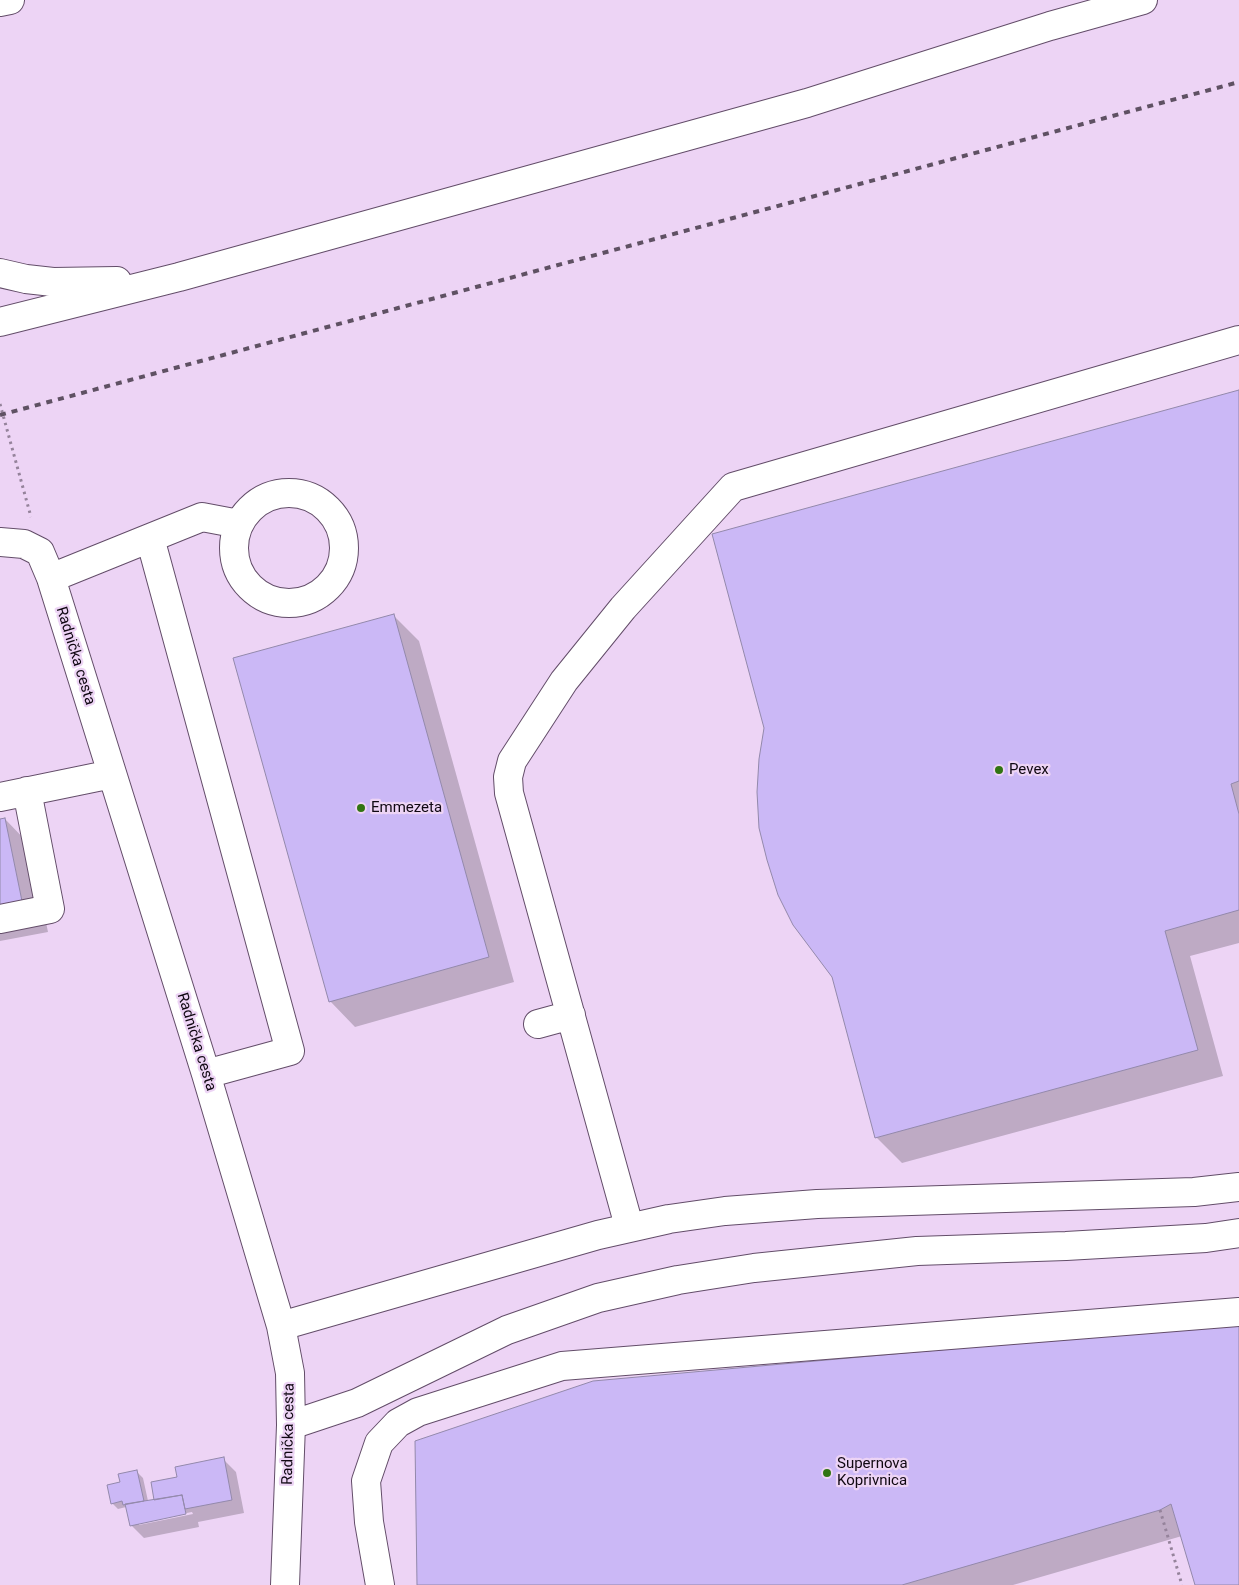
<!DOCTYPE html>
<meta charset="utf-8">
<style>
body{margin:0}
canvas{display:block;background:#edd4f5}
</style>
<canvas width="1239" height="1585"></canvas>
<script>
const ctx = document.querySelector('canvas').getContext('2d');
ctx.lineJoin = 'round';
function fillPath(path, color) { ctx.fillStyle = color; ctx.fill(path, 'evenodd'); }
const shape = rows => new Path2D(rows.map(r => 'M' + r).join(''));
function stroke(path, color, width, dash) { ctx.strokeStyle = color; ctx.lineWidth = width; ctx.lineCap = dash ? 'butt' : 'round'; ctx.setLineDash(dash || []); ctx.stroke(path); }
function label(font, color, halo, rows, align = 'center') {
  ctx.font = font + ' Roboto,sans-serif'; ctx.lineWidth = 4.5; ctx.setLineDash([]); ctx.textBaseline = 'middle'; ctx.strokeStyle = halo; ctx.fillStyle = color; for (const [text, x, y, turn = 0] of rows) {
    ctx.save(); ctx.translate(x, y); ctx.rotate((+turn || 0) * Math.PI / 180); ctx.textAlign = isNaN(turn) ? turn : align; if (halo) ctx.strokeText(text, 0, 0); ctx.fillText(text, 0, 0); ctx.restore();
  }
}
fillPath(shape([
 [1239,391,1239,943,1190,956,1223,1076,902,1163,876,1137,833,977],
 [393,615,419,641,514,982,355,1027,330,1001],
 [5,819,30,845,48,932,0,941,0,820],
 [1239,1324,1239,1585,1197,1585,1182,1536,1013,1585,418,1585],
 [223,1459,236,1472,244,1513,198,1522,199,1527,144,1538,131,1525,126,1507,118,1509,112,1503,122,1483,136,1471,143,1478,148,1501,155,1499,178,1478],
 [192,1512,193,1514,139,1525,139,1522]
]), '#0003');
const building = shape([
 [1239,390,1239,781,1231,784,1239,814,1239,910,1165,931,1198,1050,875,1138,832,977,793,925,778,895,767,860,759,828,757,792,759,759,764,728,712,534,1239,390],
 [394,614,489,957,329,1002,233,658,394,614],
 [5,818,23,906,0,911,0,819,5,818],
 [1239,1323,1239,1585,1195,1585,1171,1504,1160,1510,902,1585,417,1585,415,1441,593,1381,1239,1323],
 [224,1457,232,1500,185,1509,182,1495,154,1500,151,1482,177,1477,175,1467,224,1457],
 [137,1470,144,1501,123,1505,122,1501,111,1504,107,1485,120,1482,118,1474,137,1470],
 [182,1495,186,1514,130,1526,125,1504,182,1495]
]);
fillPath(building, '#cbb8f6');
stroke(building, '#9389ab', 1);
const minor = shape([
 [0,2,10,0],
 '234 548a55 55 0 1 1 110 0a55 55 0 1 1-110 0Z',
 [150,538,290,1051,206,1074],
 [0,542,24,544,40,552,51,578,206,1074,281,1326,290,1373,291,1425,285,1585],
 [51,578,202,517,239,524],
 [0,797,112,774],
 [0,919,50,909,27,791],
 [538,1024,571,1015],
 [629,1226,509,793,508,777,512,761,564,681,623,608,733,487,1239,340],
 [281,1326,598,1235,669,1219,725,1211,817,1204,1194,1192,1239,1187],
 [291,1425,357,1403,507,1330,598,1298,678,1280,754,1268,917,1251,1066,1246,1206,1238,1239,1233],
 [380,1585,369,1522,366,1481,379,1443,398,1423,418,1412,562,1366,1239,1312]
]);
const major = shape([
 [0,273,26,279,53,282,117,281],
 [0,322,179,277,807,103,1050,26,1143,0]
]);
stroke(minor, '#634d69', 30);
stroke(major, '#634d69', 30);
stroke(shape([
 [0,404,31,517],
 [1160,1510,1182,1585]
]), '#95839b', 3, [2.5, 4]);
stroke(minor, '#fff', 28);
stroke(major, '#fff', 28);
stroke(shape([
 [0,415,1239,82]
]), '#5f5163', 4, [6, 6]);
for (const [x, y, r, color] of [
 [999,770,5,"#317412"],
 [361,808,5,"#317412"],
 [827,1473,5,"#317412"]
]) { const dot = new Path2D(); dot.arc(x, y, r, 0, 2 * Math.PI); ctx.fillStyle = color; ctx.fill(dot); stroke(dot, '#edd4f5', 2); }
label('15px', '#100812', '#edd4f5', [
 ["Radnička cesta",75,656,73],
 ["Radnička cesta",196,1042,73],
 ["Radnička cesta",289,1434,-89]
]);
label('15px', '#100812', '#edd4f5', [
 ["Pevex",1009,770],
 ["Emmezeta",371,808],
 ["Supernova",837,1464],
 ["Koprivnica",837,1481]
], 'left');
</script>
